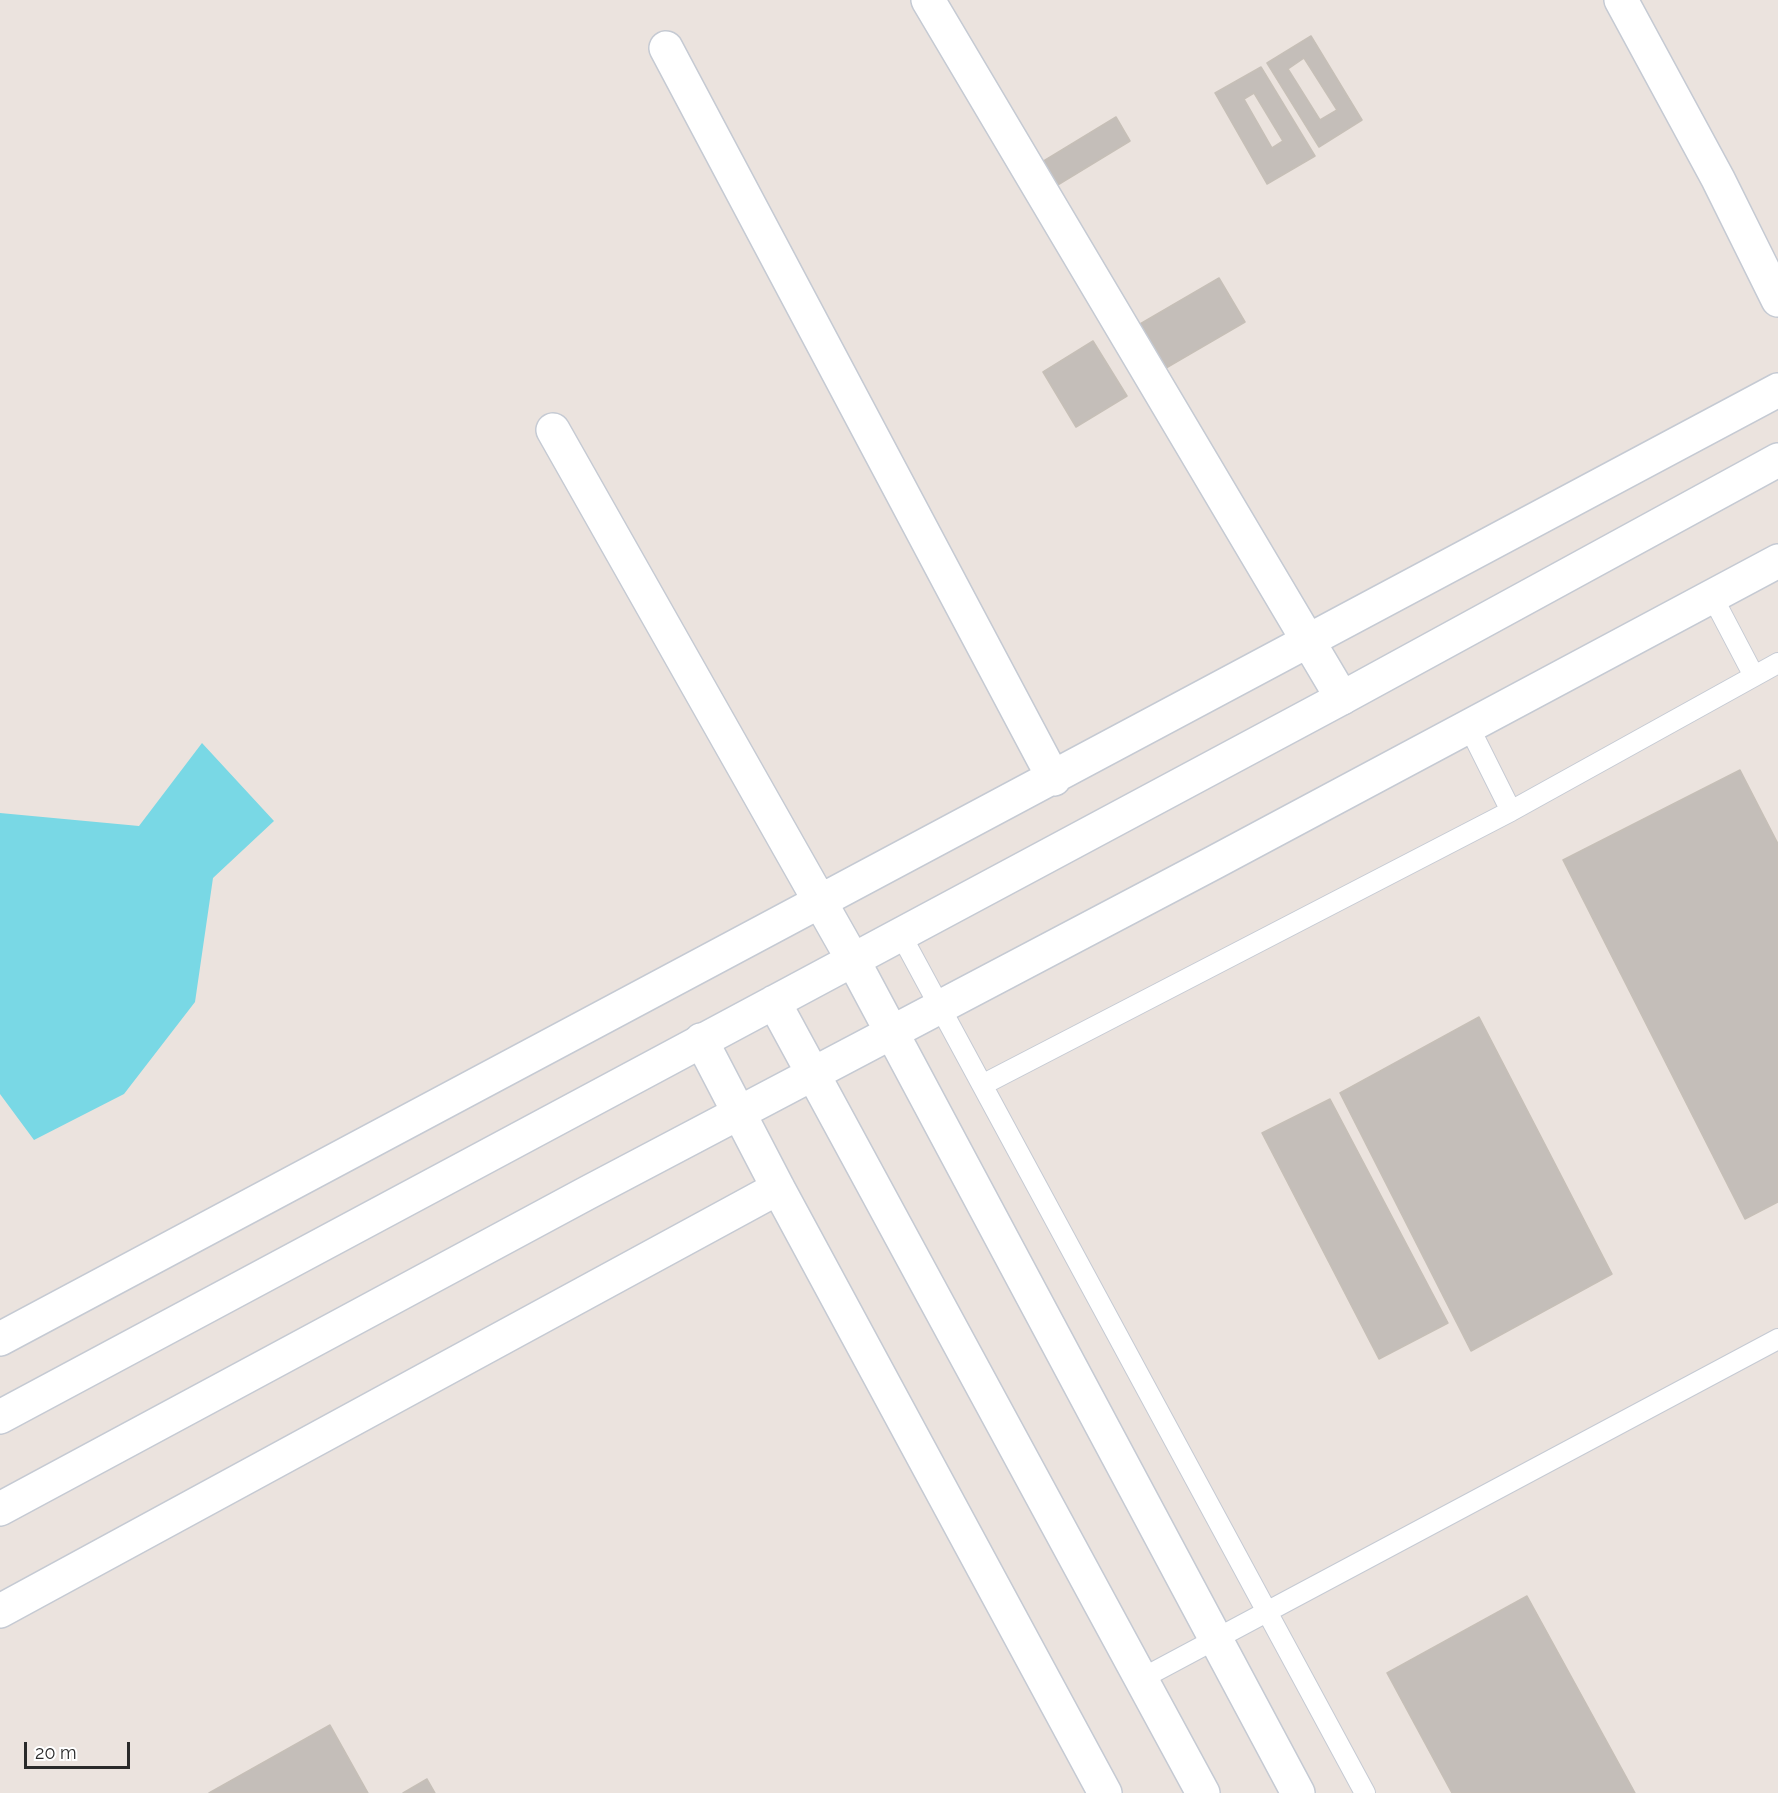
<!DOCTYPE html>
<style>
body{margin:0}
#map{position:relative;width:1778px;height:1793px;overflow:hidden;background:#ebe3de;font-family:Raleway,sans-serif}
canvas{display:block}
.scale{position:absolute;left:24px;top:1742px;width:106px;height:27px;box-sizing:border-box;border:3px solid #2a2a2a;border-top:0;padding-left:8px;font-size:18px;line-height:21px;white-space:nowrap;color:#2a2a2a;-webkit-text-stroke:4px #fff;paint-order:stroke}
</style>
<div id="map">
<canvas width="1778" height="1793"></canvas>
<div class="scale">20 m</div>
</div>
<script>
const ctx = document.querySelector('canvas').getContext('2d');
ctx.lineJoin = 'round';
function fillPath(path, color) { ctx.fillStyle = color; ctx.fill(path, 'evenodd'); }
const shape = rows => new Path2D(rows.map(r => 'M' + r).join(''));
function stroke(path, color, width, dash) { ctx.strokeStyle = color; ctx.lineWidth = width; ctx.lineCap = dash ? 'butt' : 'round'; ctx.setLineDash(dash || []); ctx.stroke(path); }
fillPath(shape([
 [202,743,274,821,213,878,195,1002,124,1094,34,1140,0,1094,0,813,139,826]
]), '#79d8e5');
const building = shape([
 [1311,36,1362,120,1319,147,1267,63,1311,36],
 [1304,58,1337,110,1320,120,1288,69,1304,58],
 [1261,67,1315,156,1267,184,1215,93,1261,67],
 [1254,93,1283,141,1272,148,1244,99,1254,93],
 [1116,117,1130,141,1056,186,1042,162,1116,117],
 [1219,278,1245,322,1166,368,1140,324,1219,278],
 [1093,341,1127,396,1076,427,1043,372,1093,341],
 [1740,770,1778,844,1778,1202,1745,1219,1563,860,1740,770],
 [1479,1017,1612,1274,1471,1351,1340,1093,1479,1017],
 [1330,1099,1448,1323,1379,1359,1262,1133,1330,1099],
 [1527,1596,1635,1793,1452,1793,1387,1673,1527,1596],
 [330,1725,368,1793,209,1793,330,1725],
 [427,1779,435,1793,403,1793,427,1779]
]);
fillPath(building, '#c4beb9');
stroke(building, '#c6bfb7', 1.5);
const lane = shape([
 [1712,596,1754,676],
 [1469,727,1511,811],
 [901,935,1365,1793],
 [984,1084,1511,811,1778,663],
 [1141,1679,1778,1339]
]);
const street = shape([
 [928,0,1342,698],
 [1621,0,1718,179,1778,300],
 [666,48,1054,779],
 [553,430,853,960],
 [701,1040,778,1188,1105,1793],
 [0,1339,1778,390],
 [0,1611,778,1188]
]);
const secondary = shape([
 [853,960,1298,1793],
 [774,1002,1203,1793],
 [0,1417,1342,698,1778,460],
 [0,1509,587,1193,1215,862,1778,561]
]);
stroke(lane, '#c5cad3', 22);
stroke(street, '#c5cad3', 36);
stroke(secondary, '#c5cad3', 36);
stroke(lane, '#fff', 20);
stroke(street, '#fff', 33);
stroke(secondary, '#fff', 33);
</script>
